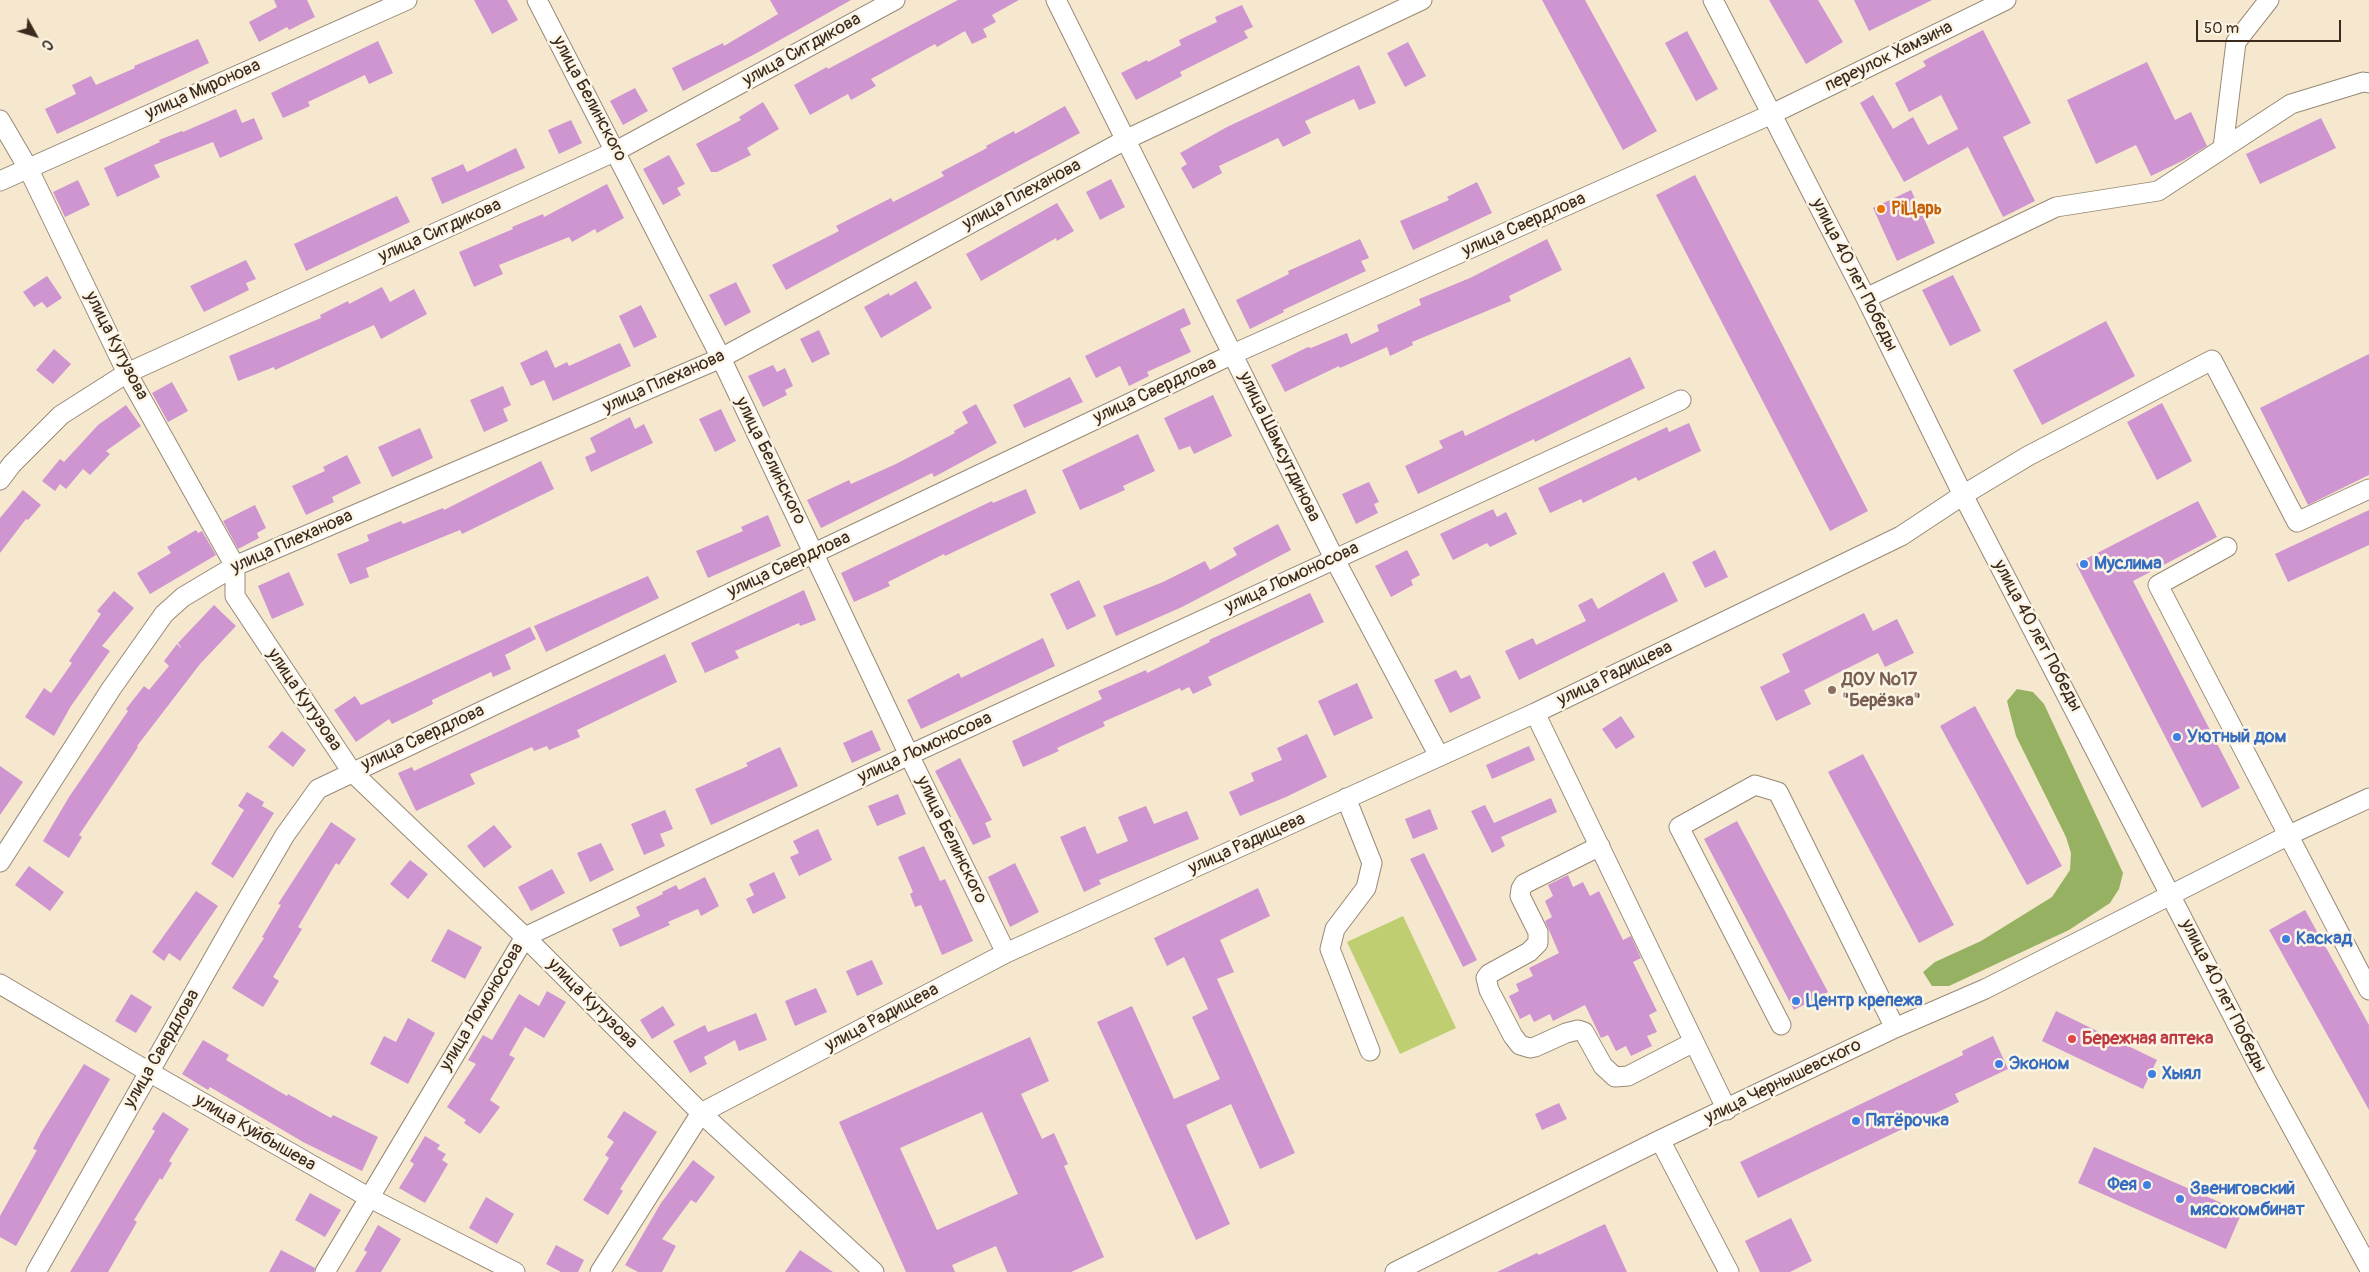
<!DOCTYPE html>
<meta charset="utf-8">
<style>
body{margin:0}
#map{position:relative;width:2369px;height:1272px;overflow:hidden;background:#f5e8ce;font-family:Pangolin,sans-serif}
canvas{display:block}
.north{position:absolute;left:10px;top:10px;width:50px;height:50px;-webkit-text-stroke:4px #fcf5e5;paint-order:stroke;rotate:129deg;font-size:14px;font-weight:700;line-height:20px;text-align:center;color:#3b2a1e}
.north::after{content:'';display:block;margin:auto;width:18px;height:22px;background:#3b2a1e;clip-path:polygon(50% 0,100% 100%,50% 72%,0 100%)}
.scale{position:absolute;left:2196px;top:20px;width:145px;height:22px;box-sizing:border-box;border:2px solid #3b2a1e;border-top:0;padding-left:6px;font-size:15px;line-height:18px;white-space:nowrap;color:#3b2a1e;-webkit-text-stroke:4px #fcf5e5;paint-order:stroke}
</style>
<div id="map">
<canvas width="2369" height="1272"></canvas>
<div class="north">С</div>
<div class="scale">50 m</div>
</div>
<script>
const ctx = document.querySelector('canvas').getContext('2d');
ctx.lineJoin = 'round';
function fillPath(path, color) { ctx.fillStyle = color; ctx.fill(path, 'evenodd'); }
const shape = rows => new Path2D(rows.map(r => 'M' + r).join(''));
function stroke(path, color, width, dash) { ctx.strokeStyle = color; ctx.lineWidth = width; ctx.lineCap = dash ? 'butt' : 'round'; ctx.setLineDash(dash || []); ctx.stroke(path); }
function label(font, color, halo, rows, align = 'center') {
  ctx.font = font + ' Pangolin,sans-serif'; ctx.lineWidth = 5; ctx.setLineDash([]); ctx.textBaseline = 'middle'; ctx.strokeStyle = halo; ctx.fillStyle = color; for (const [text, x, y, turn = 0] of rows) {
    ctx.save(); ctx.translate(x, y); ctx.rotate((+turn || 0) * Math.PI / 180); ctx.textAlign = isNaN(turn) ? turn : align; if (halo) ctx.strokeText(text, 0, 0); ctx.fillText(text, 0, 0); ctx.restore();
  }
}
fillPath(shape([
 [1403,916,1456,1028,1400,1054,1347,942]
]), '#bfce70');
fillPath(shape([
 [2017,689,2033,692,2044,704,2123,873,2119,889,2110,903,2069,930,1949,986,1932,986,1923,972,1935,962,1981,941,2052,897,2070,870,2071,853,2066,837,2016,736,2007,701]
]), '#97b162');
fillPath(shape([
 [274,0,307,0,315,17,289,30,287,27,259,42,249,22,277,7],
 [474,0,507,0,518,20,492,34],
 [770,0,851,0,755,54,683,91,672,68,723,43,724,46,778,14],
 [958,0,1019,0,992,15,996,22,983,29,987,37,972,44,965,31,937,47,935,44,871,79,876,86,851,100,848,94,810,115,794,85,827,67,828,69],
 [1542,0,1585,0,1657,131,1623,150],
 [1769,0,1818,0,1843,42,1806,64],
 [1854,0,1932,0,1869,31],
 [1242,5,1253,27,1244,31,1248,38,1180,72,1182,76,1136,100,1121,73,1147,60,1148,62,1181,45,1179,40,1217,22,1215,17],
 [1983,30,2031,123,2003,137,2035,201,2003,217,1968,147,1904,182,1860,103,1873,95,1893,129,1913,117,1928,145,1958,129,1941,95,1909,112,1895,83,1926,66,1923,61],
 [1687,31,1718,89,1696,101,1665,43],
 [198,39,209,63,57,134,45,109,76,94,72,85,91,76,96,85,135,68,134,66],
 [378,41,393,73,369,84,365,75,308,102,310,106,283,118,271,93],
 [1408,42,1426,76,1405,87,1387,53],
 [2147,62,2175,120,2191,112,2207,146,2184,160,2151,176,2136,145,2096,164,2067,100],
 [1359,65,1376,103,1359,110,1354,99,1305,121,1311,133,1283,147,1278,138,1219,166,1222,173,1193,189,1181,168,1187,164,1180,153,1227,127],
 [635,88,648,111,623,125,610,101],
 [763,102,779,129,747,148,751,155,717,172,711,172,696,144,741,120,739,117],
 [1065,106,1080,133,786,290,772,265,839,231,836,226,891,198,893,202,944,176,941,172,987,148,986,146,1014,131,1015,134],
 [236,109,242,123,254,118,263,139,220,158,213,142,154,165,160,177,117,197,104,168,160,142,159,140,182,131,183,132],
 [2321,118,2336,148,2260,184,2246,154],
 [571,120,582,143,559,154,548,130],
 [516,148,525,168,442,204,431,178,463,164,467,172],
 [669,155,685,184,677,188,681,195,663,205,643,169],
 [1695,175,1868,511,1830,531,1656,195],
 [1111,179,1125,207,1100,220,1086,192],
 [78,180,90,205,65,217,53,192],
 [1477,182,1492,213,1413,250,1400,221,1449,200,1447,197],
 [607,184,624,218,597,233,595,229,572,242,569,237,499,265,503,274,474,287,459,252,513,229,512,227,543,214,544,217],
 [1911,190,1935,243,1897,261,1873,208],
 [397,196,410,222,306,271,294,244],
 [1057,203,1074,231,1057,241,1056,238,981,281,966,254],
 [1360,239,1369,258,1361,261,1366,271,1283,310,1284,312,1250,329,1236,300,1289,274,1288,271],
 [1547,239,1562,270,1509,296,1511,301,1412,342,1413,345,1390,356,1387,347,1340,368,1339,366,1285,392,1271,365,1308,347,1311,348,1347,333,1351,344,1379,331,1377,325,1421,305,1419,299,1470,278],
 [246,260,256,279,246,283,249,290,204,312,190,286],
 [1953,275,1981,331,1950,346,1922,290],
 [47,276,62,298,47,308,42,302,34,307,23,292],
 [916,281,932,308,881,338,864,307,889,293,890,296],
 [736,282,751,312,725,326,709,295],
 [382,287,390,302,414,289,427,314,381,339,374,325,275,370,274,367,238,381,229,356,321,318,320,315,348,301,349,304],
 [641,305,657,337,634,348,619,316],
 [1184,308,1191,324,1180,329,1191,352,1147,372,1149,376,1129,386,1120,366,1096,378,1085,356],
 [2106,321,2135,376,2042,425,2013,370],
 [819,330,830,354,812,363,800,339],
 [620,343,631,366,553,401,544,380,531,386,520,363,547,350,555,368,567,362,569,366],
 [54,349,71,364,53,384,36,370],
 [2369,354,2369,475,2308,505,2260,408],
 [1630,357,1645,388,1535,442,1534,439,1418,494,1405,466,1443,448,1439,441,1463,430,1465,436],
 [773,365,777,372,785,368,793,386,785,390,787,395,763,407,748,376],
 [1070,377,1083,402,1024,428,1013,405],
 [172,382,188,411,168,422,152,393],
 [503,386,511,405,503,409,508,421,484,432,470,400],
 [1213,395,1232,436,1194,454,1190,446,1179,450,1164,418],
 [2162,403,2192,461,2157,480,2127,422],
 [976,404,997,443,934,477,932,473,821,528,807,500,849,480,851,484,896,464,955,433,954,431,968,423,962,412],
 [126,405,141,426,106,451,110,454,90,475,83,469,66,489,60,484,55,491,42,481,60,459,64,462,98,425],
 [721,409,736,441,715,452,699,419],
 [630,417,635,429,644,424,653,443,591,472,585,457,596,452,590,438],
 [1689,423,1701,451,1638,481,1636,477,1583,503,1581,499,1550,513,1538,488,1667,427,1669,432],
 [420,428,433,458,392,477,378,447],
 [1138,434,1155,471,1123,486,1125,490,1080,510,1062,470],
 [347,455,361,483,332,497,334,502,306,515,292,486,325,471,323,467],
 [541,461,554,489,462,534,460,530,366,568,369,577,350,584,337,554,369,541,367,535,401,521,403,524,443,508,444,510],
 [1369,482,1379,502,1374,504,1378,513,1356,524,1342,494],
 [1026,489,1036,513,945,556,944,554,888,582,890,586,854,602,841,573,992,501,993,503],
 [23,490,41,505,28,520,26,519,0,553,0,518],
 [2198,501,2217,537,2133,581,2240,788,2202,808,2076,564],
 [255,505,266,528,257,533,259,538,238,549,223,521],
 [1493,509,1497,517,1506,512,1517,534,1490,547,1487,543,1453,560,1440,534],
 [2369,510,2369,545,2288,582,2275,554],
 [768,515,781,546,708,578,696,551,743,531,741,527],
 [1278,524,1291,550,1182,607,1116,636,1103,606,1163,582,1205,561,1210,570,1237,555,1233,548],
 [196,530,198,533,202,531,216,555,150,594,137,573,171,553,167,547],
 [1407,550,1420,575,1411,580,1413,585,1391,597,1375,566],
 [1715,550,1728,577,1705,588,1692,562],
 [289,572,304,605,272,619,258,586],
 [1664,572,1678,601,1519,680,1505,651,1533,638,1536,645,1586,621,1578,605,1592,598,1598,609],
 [648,576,659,598,546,652,534,626],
 [1079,580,1096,616,1067,630,1050,594],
 [804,590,816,620,800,626,799,623,735,651,739,658,705,673,691,643],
 [114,591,134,608,102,646,110,651,71,706,54,736,25,717,44,688,51,693,72,663,69,661,101,614,97,611],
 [1310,593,1324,622,1208,677,1212,685,1193,694,1189,687,1181,691,1180,688,1103,722,1105,726,1057,748,1059,751,1023,767,1012,741,1102,699,1098,691,1146,670,1147,673,1210,642,1209,640],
 [214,605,236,626,200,664,137,746,138,747,79,835,82,837,69,858,43,841,69,797,128,711,126,709,144,686,149,690,169,666,164,661,177,644,182,649,178,643],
 [1864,613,1873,631,1897,619,1914,653,1885,667,1878,653,1804,690,1811,704,1776,721,1760,687,1790,672,1782,654],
 [530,627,536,639,505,655,511,669,493,677,491,672,432,700,433,704,392,724,389,719,356,742,334,710,355,696,361,705],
 [1043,638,1055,666,921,729,907,700,959,673,961,678],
 [665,654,677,682,577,730,580,737,549,750,547,746,534,751,532,747,470,774,475,784,416,811,398,773,412,767,414,771],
 [1456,670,1461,679,1470,675,1481,698,1450,713,1434,680],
 [1357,683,1373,718,1334,736,1318,701],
 [1975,706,2062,866,2027,885,1940,726],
 [1621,716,1635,737,1616,749,1602,729],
 [872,730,881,750,852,763,843,743],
 [282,731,306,750,293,767,268,747],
 [1307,734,1327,777,1286,797,1240,816,1229,792,1254,781,1251,773,1282,760,1277,748],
 [1529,746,1535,760,1492,779,1486,765],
 [780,747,798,786,711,825,695,789,748,766,746,763],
 [1863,754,1954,925,1919,943,1828,772],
 [960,758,992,820,985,823,991,837,973,845,935,771],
 [0,766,23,782,0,815],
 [247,792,264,802,262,806,274,813,233,878,211,864,244,810,238,806],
 [898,794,906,814,877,826,868,806],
 [1551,798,1557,812,1501,837,1505,846,1492,853,1471,811,1485,805,1494,823],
 [1146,806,1154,824,1187,811,1199,839,1099,880,1101,884,1084,892,1060,837,1085,826,1097,854,1128,841,1118,817],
 [1430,809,1438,829,1413,839,1405,819],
 [665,810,673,829,660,834,665,846,644,855,631,824],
 [1737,821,1828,992,1794,1010,1704,839],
 [331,822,356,839,339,865,336,863,298,927,302,929,273,977,279,981,263,1007,232,988,264,938,262,937,281,905,278,904],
 [494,825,512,847,484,868,467,846],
 [818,829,832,860,799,876,790,857,799,853,793,841],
 [601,843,614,870,590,882,577,853],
 [924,846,940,881,945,879,973,941,942,955,921,905,915,907,910,894,913,892,898,857],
 [1424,853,1477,960,1463,967,1410,859],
 [410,860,428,874,408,899,390,884],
 [1015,863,1039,912,1010,927,988,877],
 [29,866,64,892,50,911,15,885],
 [552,869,565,893,531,911,518,887],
 [774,872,786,898,753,914,746,899,754,895,749,884],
 [1568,875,1573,887,1583,882,1590,896,1599,891,1623,940,1631,936,1641,958,1633,962,1657,1011,1649,1015,1657,1032,1647,1036,1652,1046,1631,1056,1626,1046,1616,1051,1608,1035,1601,1038,1585,1005,1553,1021,1550,1014,1534,1022,1530,1014,1520,1019,1509,996,1519,991,1516,984,1533,976,1529,968,1559,953,1545,921,1552,917,1545,901,1553,896,1548,885],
 [705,877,719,906,701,916,698,909,668,922,670,925,620,947,612,929,640,916,636,907,663,894,662,892,676,885,679,890],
 [1258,888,1270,916,1220,940,1234,972,1217,979,1295,1153,1260,1169,1231,1104,1186,1125,1230,1224,1196,1240,1097,1022,1132,1006,1174,1099,1220,1079,1192,1017,1208,1009,1184,957,1167,966,1154,938],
 [196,891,218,906,180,961,169,953,164,961,152,952],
 [2305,910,2369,1025,2369,1110,2269,930],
 [448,929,482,947,465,979,431,961],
 [872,960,883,984,857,996,846,971],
 [816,988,827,1012,795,1026,785,1001],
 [547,991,566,1002,544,1038,525,1027,509,1055,515,1058,490,1100,500,1107,480,1134,464,1123,466,1120,447,1107,476,1064,468,1060,483,1035,492,1040,519,994,539,1006],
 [131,994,152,1007,136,1033,115,1021],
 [663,1006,675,1025,652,1039,640,1020],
 [2056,1011,2157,1060,2143,1089,2042,1041],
 [756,1013,767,1040,739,1051,735,1040,704,1057,707,1064,690,1073,673,1041,705,1025,708,1032],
 [408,1018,435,1033,408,1084,370,1064,384,1036,396,1042],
 [1993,1036,2008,1069,1955,1094,1959,1102,1758,1198,1740,1162,1963,1055,1962,1051],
 [1030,1037,1049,1081,1021,1094,1042,1139,1054,1133,1068,1164,1064,1166,1104,1257,1071,1272,1007,1272,996,1246,952,1265,955,1272,906,1272,839,1122],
 [982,1112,1018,1194,937,1230,900,1148],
 [203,1040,229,1055,226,1060,287,1096,288,1094,331,1118,333,1115,378,1137,362,1171,303,1142,210,1087,208,1090,182,1074],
 [84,1064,110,1079,16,1246,0,1237,0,1216,37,1150,33,1149,41,1133],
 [1559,1103,1567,1119,1542,1130,1535,1114],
 [624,1111,657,1132,620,1189,623,1191,608,1215,583,1200,609,1158,605,1155,614,1142,607,1137],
 [163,1112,189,1129,169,1161,172,1163,162,1180,160,1178,134,1220,137,1222,108,1272,70,1272,155,1131,152,1129],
 [425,1136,440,1145,437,1149,446,1154,442,1160,448,1164,425,1203,399,1188,414,1164,410,1161],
 [2094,1147,2242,1212,2226,1249,2078,1183],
 [693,1160,715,1177,696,1203,691,1200,662,1239,676,1246,662,1272,638,1272,625,1265,661,1203],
 [310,1193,341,1210,325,1237,295,1220],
 [486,1197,514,1214,497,1244,469,1228],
 [1791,1218,1812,1261,1790,1272,1760,1272,1745,1241],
 [1605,1224,1627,1272,1497,1272,1537,1253,1539,1255],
 [378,1225,401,1239,381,1272,355,1272,367,1252,364,1250],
 [556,1245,584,1260,578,1272,561,1272,546,1264],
 [281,1250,315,1268,314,1272,269,1272],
 [800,1250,833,1272,785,1272]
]), '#cf95d1');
const minor = shape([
 [537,0,721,358,909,755,1006,953],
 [1056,0,1334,558,1439,756],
 [1713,0,1866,298,1963,495,2266,1080,2369,1268],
 [0,120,28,168,127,373,235,566,235,596,352,772,525,937,701,1113,874,1272],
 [2223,148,2236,42,2269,0],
 [0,181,407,0],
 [1866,298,2056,207,2158,191,2291,104,2363,82,2369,83],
 [0,480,12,464,61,415,127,373,616,151,895,0],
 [2227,547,2158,585,2369,990],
 [1535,713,1727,1110],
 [1346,798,1372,863,1366,888,1335,929,1330,949,1370,1051],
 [1600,846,1524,884,1521,889,1520,896,1538,932,1538,943,1529,952,1489,974,1486,978,1489,990,1513,1036,1520,1045,1530,1048,1535,1047,1566,1033,1578,1030,1584,1032,1603,1066,1615,1077,1628,1076,1694,1042],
 [0,862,111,689,164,614,183,597,235,566,721,358,1127,139,1422,0],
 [0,984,149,1072,368,1197,515,1272],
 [1781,1025,1679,827,1755,785,1778,792,1895,1028],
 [1660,1140,1729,1272],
 [36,1272,236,919,285,835,318,789,1233,354,1772,114,2006,0],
 [325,1272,525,937,909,755,1681,400],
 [600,1272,701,1113,1006,953,1535,713,1901,536,1963,495,2028,456,2212,360,2297,522,2369,489],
 [1395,1272,1660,1140,1895,1028,1985,989,2287,836,2369,798]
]);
stroke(minor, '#988976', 21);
stroke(minor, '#fff', 19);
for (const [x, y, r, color] of [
 [1881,209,5,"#e8710a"],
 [2084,564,5,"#3f7fe0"],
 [1832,690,5,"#8d6e63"],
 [2177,737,5,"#3f7fe0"],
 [2286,939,5,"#3f7fe0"],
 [1796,1001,5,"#3f7fe0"],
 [2072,1039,5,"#e0444e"],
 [1999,1064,5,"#3f7fe0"],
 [2152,1074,5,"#3f7fe0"],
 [1856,1121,5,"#3f7fe0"],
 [2147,1185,5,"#3f7fe0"],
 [2180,1199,5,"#3f7fe0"]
]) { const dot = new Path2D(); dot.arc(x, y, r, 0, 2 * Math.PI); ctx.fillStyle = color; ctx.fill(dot); stroke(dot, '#fcf5e5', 2); }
label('18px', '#3b2a1e', '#fcf5e5', [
 ["улица Ситдикова",802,50,-29],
 ["переулок Хамзина",1889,57,-26],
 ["улица Миронова",203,90,-24],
 ["улица Белинского",589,99,62],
 ["улица Плеханова",1022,195,-28],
 ["улица Свердлова",1524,225,-24],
 ["улица Ситдикова",440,231,-24],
 ["улица 40 лет Победы",1854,275,63],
 ["улица Кутузова",116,346,63],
 ["улица Плеханова",664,382,-24],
 ["улица Свердлова",1155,391,-25],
 ["улица Шамсутдинова",1279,447,64],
 ["улица Белинского",770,461,64],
 ["улица Плеханова",292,542,-24],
 ["улица Свердлова",789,565,-25],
 ["улица Ломоносова",1292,578,-25],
 ["улица 40 лет Победы",2037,636,62],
 ["улица Радищева",1615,674,-26],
 ["улица Кутузова",304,700,56],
 ["улица Свердлова",423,738,-25],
 ["улица Ломоносова",925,748,-25],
 ["улица Белинского",951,840,64],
 ["улица Радищева",1247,844,-24],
 ["улица 40 лет Победы",2223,996,63],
 ["улица Кутузова",592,1004,45],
 ["улица Ломоносова",482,1007,-59],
 ["улица Радищева",882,1018,-28],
 ["улица Свердлова",162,1049,-60],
 ["улица Чернышевского",1783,1082,-26],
 ["улица Куйбышева",255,1133,30]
]);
label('bold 18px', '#c56008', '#fcf5e5', [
 ["PiЦарь",1891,209]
], 'left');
label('bold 18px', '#366cbe', '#fcf5e5', [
 ["Муслима",2094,564],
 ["Уютный дом",2187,737],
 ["Каскад",2296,939],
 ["Центр крепежа",1806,1001],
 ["Эконом",2009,1064],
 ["Хыял",2162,1074],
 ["Пятёрочка",1866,1121],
 ["Фея",2137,1185,"right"],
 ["Звениговский",2190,1189],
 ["мясокомбинат",2190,1210]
], 'left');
label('bold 18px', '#785e54', '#fcf5e5', [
 ["ДОУ №17",1842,680],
 ["\"Берёзка\"",1842,701]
], 'left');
label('bold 18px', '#be3a42', '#fcf5e5', [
 ["Бережная аптека",2082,1039]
], 'left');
</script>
